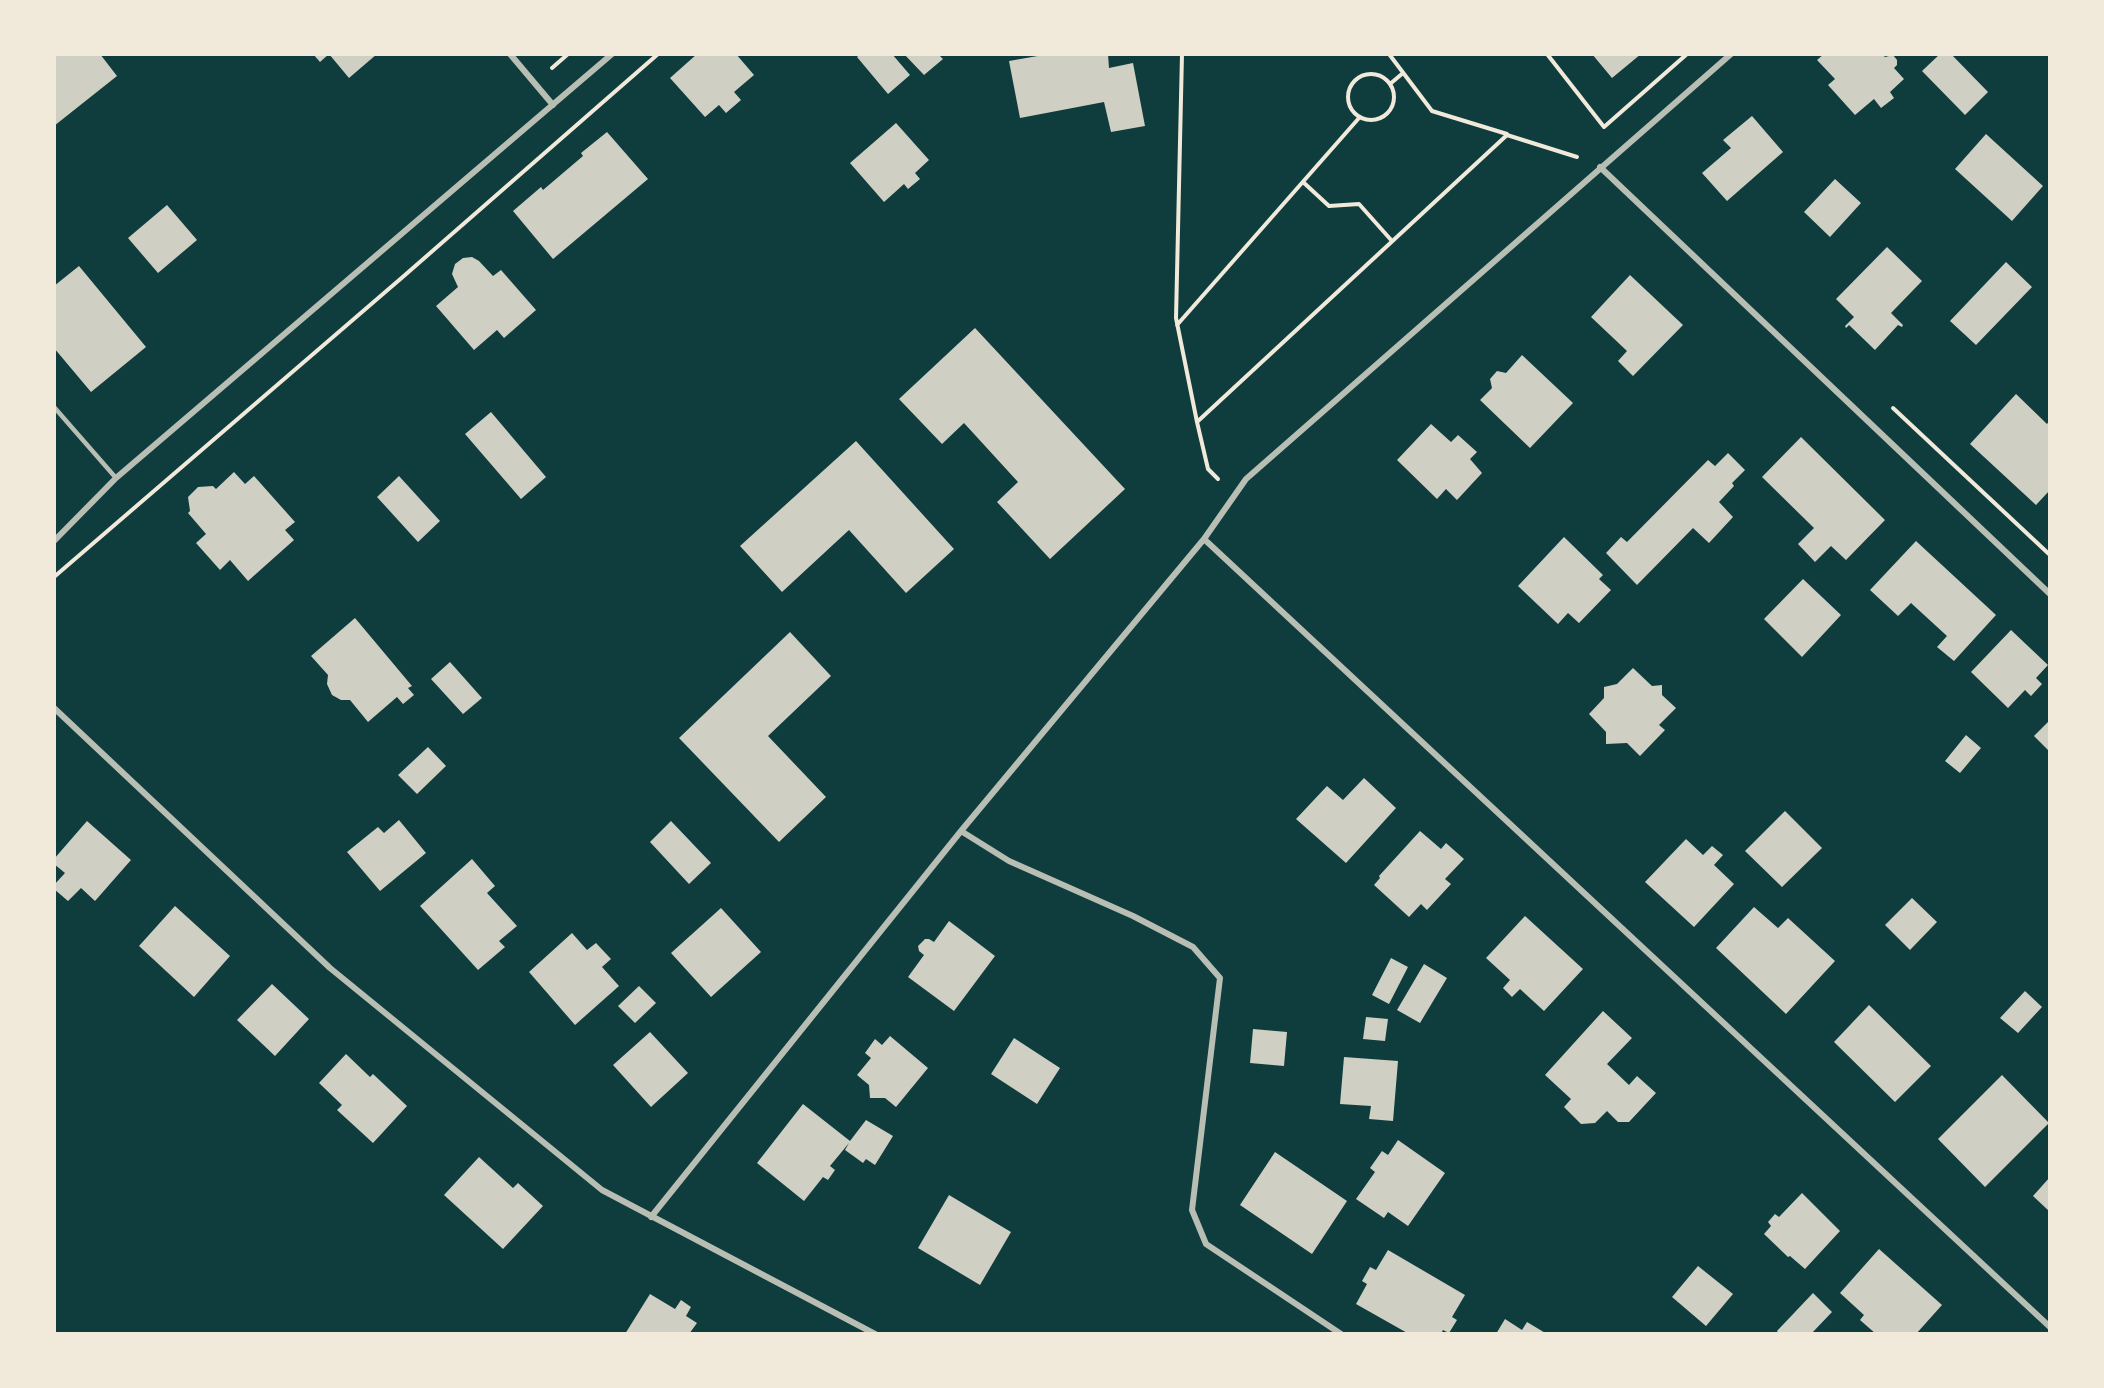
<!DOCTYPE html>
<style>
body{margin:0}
#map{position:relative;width:2104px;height:1388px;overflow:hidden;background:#0f3d3e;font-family:Arial,sans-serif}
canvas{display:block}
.frame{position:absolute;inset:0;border:56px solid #f1e9da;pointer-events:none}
</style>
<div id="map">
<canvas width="2104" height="1388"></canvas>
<div class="frame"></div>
</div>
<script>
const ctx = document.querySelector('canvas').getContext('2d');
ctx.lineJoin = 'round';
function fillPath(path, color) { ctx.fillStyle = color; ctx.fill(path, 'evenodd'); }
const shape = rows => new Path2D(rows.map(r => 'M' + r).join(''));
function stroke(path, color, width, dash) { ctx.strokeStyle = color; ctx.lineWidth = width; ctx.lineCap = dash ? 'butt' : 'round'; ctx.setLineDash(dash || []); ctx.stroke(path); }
fillPath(shape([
 [54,54,100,54,117,76,54,126],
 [313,54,377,54,349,78,329,54,320,62],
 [697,54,736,54,754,75,734,92,741,100,726,113,719,105,705,117,670,78],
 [860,54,892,54,910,75,888,94,857,57],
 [904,54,938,54,943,59,924,75],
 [1049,54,1108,54,1109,68,1133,63,1145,126,1111,132,1104,102,1020,118,1009,61],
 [1592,54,1641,54,1612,78],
 [1824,54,1882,54,1885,57,1893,55,1897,60,1897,65,1894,68,1904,79,1890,92,1894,98,1881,108,1874,99,1855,115,1828,85,1835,79,1817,60],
 [1940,54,1951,54,1988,92,1965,115,1922,71],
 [1752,116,1783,152,1727,201,1702,173,1731,148,1723,140],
 [896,123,929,160,915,173,920,179,908,189,904,184,884,202,850,163],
 [607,132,648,179,553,259,513,211,541,187,543,190,583,156,581,153],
 [1986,134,2043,186,2012,221,1955,169],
 [1835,179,1861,203,1830,237,1804,212],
 [167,205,197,240,158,273,128,238],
 [1887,247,1922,281,1891,313,1903,325,1902,327,1898,325,1875,350,1849,325,1846,328,1845,326,1854,317,1836,299],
 [472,257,479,261,493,276,501,270,536,310,504,338,497,330,474,350,436,306,458,287,452,274,455,264,463,258],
 [2006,262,2032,287,1976,345,1950,321],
 [79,266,146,347,91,392,54,348,54,286],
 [1630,275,1683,325,1633,376,1618,361,1627,351,1591,317],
 [975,328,1125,489,1050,559,997,502,1018,482,964,423,942,444,899,399],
 [1522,355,1573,403,1530,448,1480,400,1492,388,1490,379,1497,371,1506,373],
 [2016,394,2047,424,2050,420,2050,490,2036,505,1970,444],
 [491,412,546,477,521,499,465,434],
 [1431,424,1451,442,1458,435,1477,452,1470,459,1482,473,1457,500,1446,489,1437,499,1397,460],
 [1801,437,1885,520,1846,560,1831,546,1815,562,1798,544,1814,528,1762,477],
 [856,441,954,549,906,593,849,530,782,592,740,546],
 [1728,453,1745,470,1732,483,1734,486,1719,502,1733,517,1709,543,1693,528,1637,585,1606,553,1621,537,1627,542,1708,460,1715,466],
 [234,472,245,484,254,476,295,522,285,530,294,540,248,581,230,560,220,570,196,543,206,534,188,513,190,511,188,497,198,487,213,486,216,489],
 [399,476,440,521,418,542,377,497],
 [1564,537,1603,575,1599,579,1611,590,1579,623,1568,613,1558,624,1518,586],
 [1916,541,1996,615,1954,661,1937,647,1947,636,1911,603,1898,616,1870,590],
 [1803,579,1841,615,1802,657,1764,619],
 [355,618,412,686,408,688,414,695,403,704,397,697,368,722,350,700,341,700,332,695,327,684,328,675,311,656],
 [2011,630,2048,665,2036,678,2042,684,2031,696,2025,690,2008,708,1971,672],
 [790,632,831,676,768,736,826,797,779,842,679,738],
 [450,662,482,698,463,714,431,679],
 [1633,668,1652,686,1662,685,1662,695,1676,708,1659,725,1665,730,1640,756,1627,743,1606,744,1606,732,1589,714,1604,698,1604,687,1617,684],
 [2050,720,2050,752,2034,736],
 [1966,735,1981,748,1960,773,1945,761],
 [428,747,446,766,417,794,398,775],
 [1364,778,1396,808,1346,863,1296,819,1327,786,1343,800],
 [1785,811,1822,848,1782,887,1745,851],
 [399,820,426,853,380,891,347,852,378,827,384,833],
 [87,821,131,860,95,901,81,888,68,901,54,889,54,885,65,873,54,864,54,859],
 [671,821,711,863,689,884,650,842],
 [1420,831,1441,849,1446,843,1464,859,1445,879,1451,884,1427,910,1421,904,1409,917,1374,885,1380,878,1379,876],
 [1686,839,1703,855,1712,846,1723,855,1714,865,1734,884,1694,927,1645,882],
 [472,859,495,886,487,893,517,926,499,941,505,947,478,970,420,906],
 [1912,898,1937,922,1910,950,1885,925],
 [175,906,230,956,194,997,139,946],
 [1754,907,1778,928,1788,918,1835,961,1786,1014,1716,948],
 [721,908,761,952,711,997,671,953],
 [1525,916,1583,969,1544,1011,1520,989,1512,997,1503,988,1510,980,1486,958],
 [949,921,995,956,954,1011,908,977,924,955,919,951,918,946,925,939,929,939,934,942],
 [572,933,587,950,596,943,611,959,602,967,619,986,575,1025,529,972],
 [1391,958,1408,967,1389,1004,1372,995],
 [1424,964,1447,978,1420,1023,1397,1010],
 [272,984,309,1019,275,1056,237,1020],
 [639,986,656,1003,635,1023,618,1006],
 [2025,991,2042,1007,2018,1033,2000,1018],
 [1869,1005,1931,1066,1895,1102,1834,1042],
 [1603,1011,1632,1038,1607,1064,1629,1085,1637,1076,1656,1093,1629,1122,1618,1122,1607,1111,1595,1123,1581,1124,1564,1107,1571,1099,1545,1075],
 [1366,1017,1388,1019,1385,1041,1363,1039],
 [1253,1029,1287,1032,1284,1066,1250,1063],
 [650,1032,688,1073,651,1107,613,1065],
 [890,1036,928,1068,896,1107,885,1098,870,1098,869,1085,857,1075,871,1058,865,1053,875,1039,882,1045],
 [1014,1038,1060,1068,1037,1104,991,1074],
 [346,1054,370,1077,373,1074,407,1106,373,1143,337,1110,342,1105,319,1083],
 [1344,1057,1398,1061,1393,1121,1369,1119,1371,1106,1340,1104],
 [2002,1075,2049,1123,1985,1187,1938,1139],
 [803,1104,850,1141,866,1120,893,1136,875,1165,866,1159,863,1163,845,1150,849,1143,830,1166,835,1170,828,1180,823,1177,804,1201,757,1163],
 [1398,1140,1445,1173,1408,1226,1388,1212,1384,1218,1356,1199,1375,1172,1370,1168,1382,1151,1388,1155],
 [1275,1152,1347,1201,1312,1254,1240,1205],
 [479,1157,513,1188,518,1183,543,1206,503,1249,444,1195],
 [2050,1177,2050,1212,2033,1196],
 [1802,1193,1840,1231,1805,1269,1790,1256,1788,1257,1764,1234,1771,1226,1768,1222,1775,1214,1779,1217],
 [949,1195,1011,1232,980,1285,918,1248],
 [1879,1249,1942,1305,1916,1334,1876,1334,1860,1320,1864,1315,1840,1293],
 [1388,1250,1465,1295,1452,1317,1457,1320,1449,1333,1443,1330,1441,1334,1409,1334,1356,1304,1367,1284,1362,1281,1370,1267,1376,1270],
 [1698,1266,1733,1294,1706,1326,1672,1297],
 [1813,1293,1832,1312,1811,1334,1779,1334,1777,1331],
 [650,1294,675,1309,681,1300,691,1307,686,1316,697,1323,689,1334,625,1334],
 [1505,1319,1522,1330,1527,1322,1547,1334,1496,1334]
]), '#cfcfc3');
stroke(shape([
 [1182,54,1176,318,1197,422,1507,135,1577,157],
 [1389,54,1432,111,1507,134],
 [1547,54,1604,127,1687,54],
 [552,68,568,54],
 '1348 97a23 23 0 1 1 46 0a23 23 0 1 1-46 0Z',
 [1390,84,1403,73],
 [1303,182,1329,206,1359,204,1392,241],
 [1177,325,1359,118],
 [1893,408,2050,555],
 [1197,422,1208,469,1218,479],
 [54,577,405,275,658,54]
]), '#f1e9da', 4);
stroke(shape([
 [54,407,116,478]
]), '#b8beb3', 4.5);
stroke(shape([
 [510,54,553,105],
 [1600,167,2050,594],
 [1204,539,2050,1327],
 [54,541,116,478,612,54],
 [54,708,330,968,602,1190,875,1334],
 [961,831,1009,861,1133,916,1193,947,1220,978,1192,1210,1206,1244,1341,1334],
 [651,1217,961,831,1204,539,1246,479,1731,54]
]), '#b8beb3', 6);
</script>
